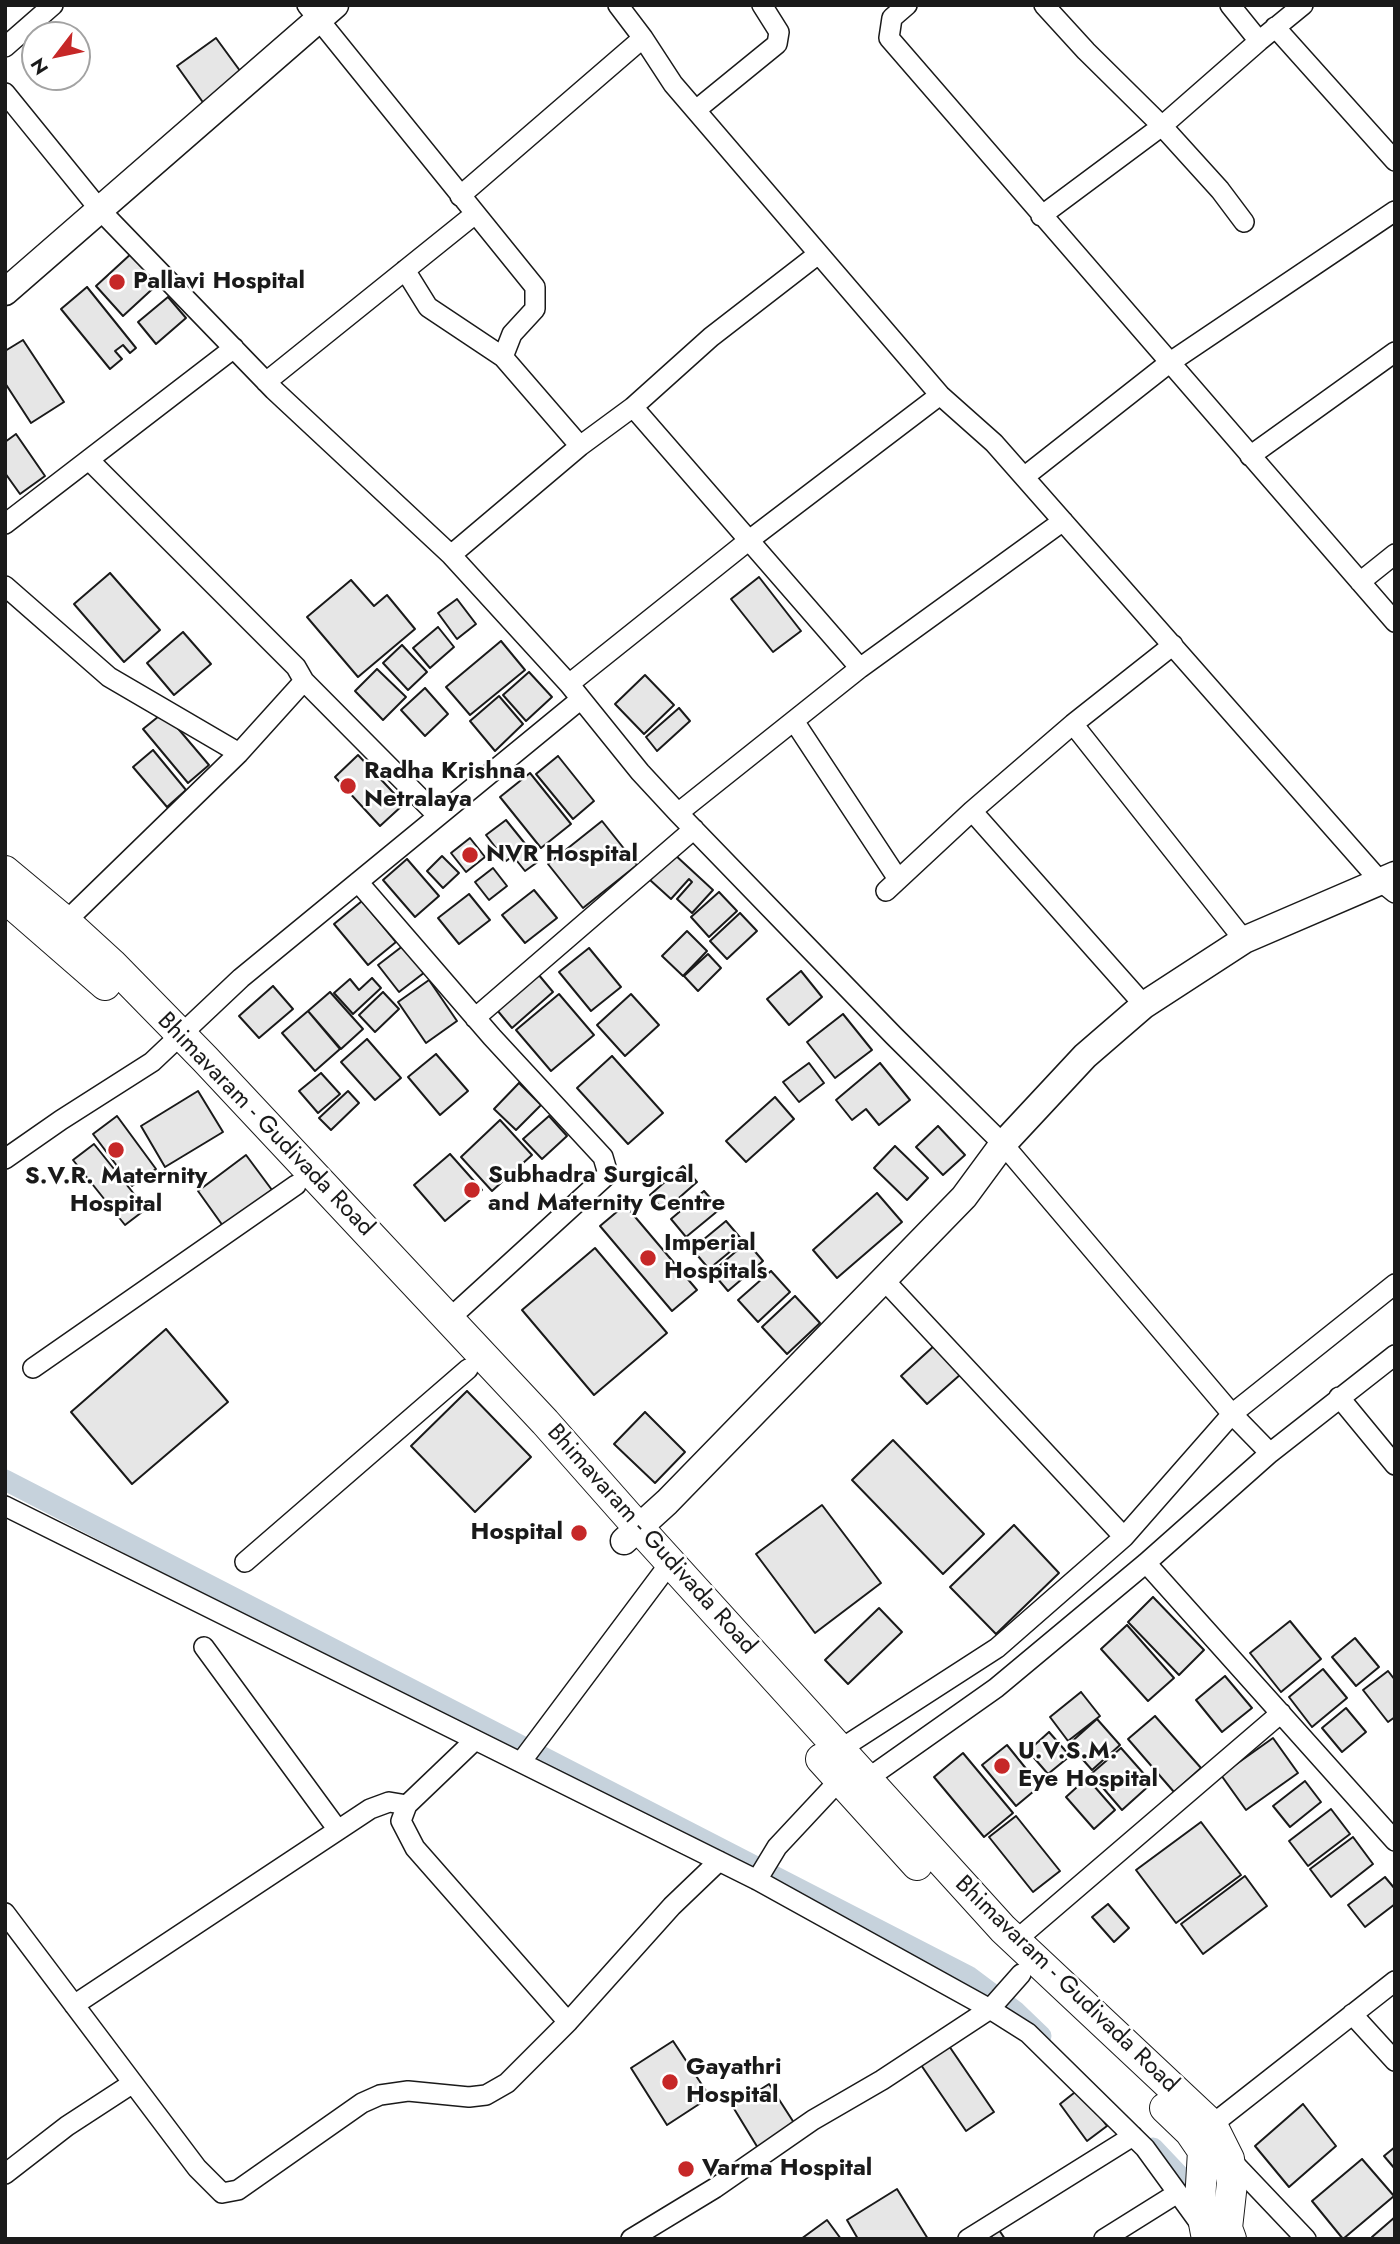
<!DOCTYPE html>
<style>
body{margin:0}
#map{position:relative;width:1400px;height:2244px;overflow:hidden;background:#fff;font-family:Jost,sans-serif}
canvas{display:block}
.frame{position:absolute;inset:0;border:7px solid #1a1a1a;pointer-events:none}
.north{position:absolute;left:21px;top:21px;width:70px;height:70px;box-sizing:border-box;background:#fff;border:2px solid #a3a3a3;border-radius:50%;rotate:238deg;font-size:19px;font-weight:700;line-height:28px;text-align:center;color:#1a1a1a}
.north::after{content:'';display:block;margin:auto;width:24px;height:32px;background:#c62828;clip-path:polygon(50% 0,100% 100%,50% 72%,0 100%)}
</style>
<div id="map">
<canvas width="1400" height="2244"></canvas>
<div class="frame"></div>
<div class="north">N</div>
</div>
<script>
const ctx = document.querySelector('canvas').getContext('2d');
ctx.lineJoin = 'round';
const shape = rows => new Path2D(rows.map(r => 'M' + r).join(''));
function stroke(path, color, width, dash) { ctx.strokeStyle = color; ctx.lineWidth = width; ctx.lineCap = dash ? 'butt' : 'round'; ctx.setLineDash(dash || []); ctx.stroke(path); }
function fillPath(path, color) { ctx.fillStyle = color; ctx.fill(path, 'evenodd'); }
function label(font, color, halo, rows, align = 'center') {
  ctx.font = font + ' Jost,sans-serif'; ctx.lineWidth = 5; ctx.setLineDash([]); ctx.textBaseline = 'middle'; ctx.strokeStyle = halo; ctx.fillStyle = color; for (const [text, x, y, turn = 0] of rows) {
    ctx.save(); ctx.translate(x, y); ctx.rotate((+turn || 0) * Math.PI / 180); ctx.textAlign = isNaN(turn) ? turn : align; if (halo) ctx.strokeText(text, 0, 0); ctx.fillText(text, 0, 0); ctx.restore();
  }
}
stroke(shape([
 [5,1480,968,1976,1016,2012,1041,2036],
 [1153,2148,1205,2203]
]), '#c6d2dc', 21);
const building = shape([
 [216,38,246,79,207,108,177,66,216,38],
 [133,252,160,282,123,316,96,286,133,252],
 [87,287,136,348,130,353,123,345,115,351,122,359,110,369,61,309,87,287],
 [168,297,186,318,156,344,138,322,168,297],
 [23,340,64,402,31,423,5,383,5,351,23,340],
 [16,434,45,476,20,494,5,473,5,442,16,434],
 [110,573,160,630,124,662,74,604,110,573],
 [759,577,801,631,773,652,731,599,759,577],
 [351,580,374,606,387,595,415,629,358,677,307,617,351,580],
 [457,599,476,624,457,639,438,613,457,599],
 [438,627,454,647,430,668,413,648,438,627],
 [183,632,211,664,174,695,147,663,183,632],
 [501,641,525,670,470,715,446,687,501,641],
 [402,645,427,672,408,690,383,663,402,645],
 [377,669,406,697,383,720,355,691,377,669],
 [529,672,552,697,526,721,503,695,529,672],
 [645,675,674,705,644,734,615,704,645,675],
 [425,688,448,714,425,736,401,710,425,688],
 [499,696,523,724,495,751,470,721,499,696],
 [679,708,690,721,657,751,646,737,679,708],
 [164,712,209,765,188,783,143,729,164,712],
 [153,750,186,790,167,807,133,767,153,750],
 [358,755,404,804,380,826,335,777,358,755],
 [558,756,594,801,573,819,536,774,558,756],
 [530,773,571,824,541,848,500,797,530,773],
 [506,820,539,861,525,871,513,856,506,861,486,835,506,820],
 [602,821,637,865,583,908,548,864,602,821],
 [470,838,485,857,466,872,451,853,470,838],
 [674,854,713,890,692,913,677,899,692,882,689,879,671,899,650,880,674,854],
 [442,856,459,873,443,888,427,871,442,856],
 [407,859,439,896,415,917,383,880,407,859],
 [493,868,507,886,489,900,475,882,493,868],
 [534,890,557,918,525,943,502,915,534,890],
 [719,892,737,911,709,937,691,917,719,892],
 [469,894,490,920,459,944,438,918,469,894],
 [362,901,396,942,368,965,334,924,362,901],
 [740,913,757,931,727,959,710,941,740,913],
 [687,931,707,951,683,976,662,956,687,931],
 [404,945,425,972,399,992,378,965,404,945],
 [589,948,621,987,591,1011,559,972,589,948],
 [708,954,721,968,698,991,684,976,708,954],
 [801,971,822,997,789,1025,767,999,801,971],
 [538,974,553,992,512,1028,497,1010,538,974],
 [372,978,381,988,353,1014,334,993,350,979,359,990,372,978],
 [429,980,457,1021,426,1043,398,1002,429,980],
 [273,986,293,1009,259,1038,239,1016,273,986],
 [330,992,363,1029,341,1049,308,1011,330,992],
 [383,992,399,1009,375,1032,359,1015,383,992],
 [559,994,594,1035,551,1071,516,1030,559,994],
 [631,994,659,1025,625,1056,597,1025,631,994],
 [308,1011,340,1049,315,1071,282,1033,308,1011],
 [843,1014,872,1050,835,1078,807,1042,843,1014],
 [367,1039,401,1078,375,1100,341,1062,367,1039],
 [436,1054,468,1091,440,1115,408,1077,436,1054],
 [612,1056,663,1113,628,1144,577,1088,612,1056],
 [809,1063,824,1083,799,1102,783,1082,809,1063],
 [880,1063,910,1100,879,1125,866,1109,852,1120,836,1100,880,1063],
 [321,1073,340,1094,318,1113,299,1091,321,1073],
 [519,1083,541,1105,516,1130,494,1109,519,1083],
 [198,1091,223,1132,165,1167,141,1126,198,1091],
 [348,1091,359,1103,331,1130,319,1118,348,1091],
 [775,1097,794,1119,746,1162,726,1141,775,1097],
 [117,1116,156,1169,132,1186,93,1134,117,1116],
 [549,1116,567,1136,542,1159,523,1139,549,1116],
 [500,1120,532,1155,492,1191,461,1157,500,1120],
 [938,1126,965,1155,943,1175,916,1147,938,1126],
 [94,1144,146,1209,125,1225,73,1160,94,1144],
 [895,1146,928,1178,907,1200,874,1168,895,1146],
 [450,1154,482,1190,445,1221,414,1185,450,1154],
 [246,1155,272,1190,223,1226,198,1191,246,1155],
 [683,1166,697,1182,664,1211,650,1195,683,1166],
 [704,1191,720,1209,686,1237,671,1219,704,1191],
 [877,1193,902,1222,837,1278,813,1250,877,1193],
 [625,1205,697,1290,672,1311,600,1226,625,1205],
 [726,1221,743,1241,709,1269,692,1249,726,1221],
 [747,1242,763,1261,728,1291,712,1272,747,1242],
 [595,1248,667,1333,594,1395,522,1310,595,1248],
 [771,1271,790,1292,758,1322,738,1300,771,1271],
 [795,1296,820,1323,787,1354,762,1327,795,1296],
 [166,1329,228,1402,132,1484,71,1412,166,1329],
 [935,1345,961,1374,927,1404,901,1376,935,1345],
 [467,1391,531,1457,475,1512,411,1446,467,1391],
 [645,1412,685,1452,655,1483,614,1444,645,1412],
 [893,1440,984,1534,943,1574,852,1480,893,1440],
 [822,1505,881,1583,815,1633,756,1554,822,1505],
 [1014,1525,1059,1573,996,1634,950,1587,1014,1525],
 [1153,1597,1204,1650,1179,1675,1128,1622,1153,1597],
 [879,1608,902,1632,848,1684,825,1660,879,1608],
 [1290,1621,1321,1659,1281,1692,1250,1653,1290,1621],
 [1127,1625,1174,1678,1148,1701,1101,1649,1127,1625],
 [1355,1638,1379,1667,1356,1686,1332,1657,1355,1638],
 [1323,1669,1347,1698,1312,1727,1289,1697,1323,1669],
 [1388,1671,1395,1680,1395,1717,1388,1722,1363,1690,1388,1671],
 [1225,1676,1252,1708,1222,1732,1196,1700,1225,1676],
 [1081,1692,1100,1716,1068,1741,1050,1717,1081,1692],
 [1346,1708,1366,1732,1342,1752,1322,1728,1346,1708],
 [1155,1716,1201,1768,1174,1792,1128,1739,1155,1716],
 [1097,1719,1120,1745,1092,1770,1069,1744,1097,1719],
 [1049,1732,1070,1756,1048,1774,1028,1751,1049,1732],
 [1273,1738,1298,1773,1246,1810,1221,1775,1273,1738],
 [1007,1745,1040,1786,1016,1806,982,1765,1007,1745],
 [1121,1748,1152,1783,1122,1810,1091,1774,1121,1748],
 [963,1753,1013,1813,984,1837,934,1777,963,1753],
 [1087,1778,1115,1810,1094,1829,1066,1797,1087,1778],
 [1305,1781,1321,1802,1290,1827,1273,1806,1305,1781],
 [1331,1809,1350,1834,1308,1866,1289,1841,1331,1809],
 [1016,1816,1060,1871,1033,1892,989,1837,1016,1816],
 [1201,1822,1241,1875,1176,1923,1136,1870,1201,1822],
 [1353,1837,1373,1864,1331,1897,1310,1869,1353,1837],
 [1245,1876,1267,1906,1203,1954,1181,1924,1245,1876],
 [1385,1877,1395,1889,1395,1904,1365,1927,1348,1905,1385,1877],
 [1108,1904,1129,1928,1114,1942,1092,1917,1108,1904],
 [673,2041,710,2097,667,2125,631,2068,673,2041],
 [947,2043,994,2112,966,2131,919,2062,947,2043],
 [769,2084,798,2129,761,2153,733,2107,769,2084],
 [1079,2089,1107,2126,1087,2141,1060,2104,1079,2089],
 [1303,2104,1336,2146,1289,2187,1255,2146,1303,2104],
 [1395,2147,1395,2169,1384,2156,1395,2147],
 [1362,2159,1394,2196,1343,2239,1312,2201,1362,2159],
 [897,2189,928,2239,858,2239,847,2220,897,2189],
 [1395,2217,1395,2239,1373,2239,1372,2237,1395,2217],
 [827,2220,841,2239,801,2239,827,2220],
 [999,2230,1005,2239,988,2239,999,2230]
]);
fillPath(building, '#e6e6e6');
stroke(building, '#1a1a1a', 2);
const street = shape([
 [307,5,535,287,535,309,512,334,503,357,580,446],
 [618,5,643,38,673,84,940,395,994,443,1380,881,1395,893],
 [907,5,892,18,889,38,1395,622],
 [1044,5,1086,51,1162,126,1220,190,1244,222],
 [1230,5,1259,41,1303,5],
 [1275,27,1395,161],
 [5,47,53,5],
 [5,93,100,210,274,390,451,555,569,684,640,772,678,813,894,1036,1003,1144,1232,1414,1270,1453],
 [696,110,777,44,779,32,762,5],
 [460,196,643,38],
 [1041,216,1162,126,1259,41],
 [405,270,428,307,503,357],
 [266,382,475,214],
 [633,407,711,337,817,255],
 [1250,456,1395,352],
 [1024,477,1169,363,1395,211],
 [5,524,234,348],
 [451,555,580,446,633,407,860,668],
 [1360,582,1395,554],
 [5,586,109,677,239,753],
 [304,681,438,816],
 [569,684,748,541,940,395],
 [794,721,898,879],
 [1073,724,1244,940],
 [972,811,1144,1005],
 [678,813,860,668,1063,521],
 [358,882,492,1037,603,1157,608,1174,449,1319],
 [886,891,972,811,1073,724,1173,645],
 [58,929,239,753,304,681,296,667,89,460],
 [475,1018,694,829],
 [5,1159,61,1120,152,1062,241,978,581,699],
 [884,1280,1124,1537],
 [33,1368,296,1185],
 [1339,1397,1395,1465],
 [5,1506,757,1880,990,2009,1028,2033,1145,2148,1201,2225],
 [245,1562,468,1369],
 [1146,1563,1395,1841],
 [204,1647,338,1830],
 [475,1740,407,1805,401,1821,415,1848,568,2022],
 [839,1750,997,1648,1124,1537,1232,1414,1395,1284],
 [521,1762,670,1563],
 [860,1784,996,1688,1146,1563,1270,1453,1395,1355],
 [757,1880,777,1847,848,1771],
 [5,1913,197,2168,222,2193,238,2190,362,2103,380,2095,408,2091,469,2097,486,2095,507,2083,568,2022,672,1906,719,1861],
 [1015,1941,1281,1713],
 [74,2005,370,1809,389,1802,407,1805],
 [1352,2014,1395,2061],
 [1204,2131,1395,1981],
 [1230,2159,1306,2239],
 [5,2174,67,2126,133,2083],
 [631,2239,715,2188,813,2120,882,2080,990,2009,1021,1974],
 [968,2239,1133,2136],
 [1104,2239,1176,2194]
]);
const secondary = shape([
 [5,292,335,5],
 [624,1541,667,1502,964,1197,1003,1144,1085,1056,1144,1005,1244,940,1395,875]
]);
const primary = shape([
 [5,871,65,921,112,964,205,1059,545,1422,629,1517,1003,1929,1212,2125,1229,2159,1232,2183,1227,2228,1231,2239],
 [5,898,105,985],
 [821,1759,917,1865],
 [1165,2108,1190,2132,1203,2151,1200,2202,1207,2239]
]);
stroke(street, '#1a1a1a', 22);
stroke(secondary, '#1a1a1a', 29);
stroke(primary, '#1a1a1a', 32);
stroke(street, '#fff', 19);
stroke(secondary, '#fff', 26);
stroke(primary, '#fff', 30);
for (const [x, y, r, color] of [
 [117,282,9,"#c62828"],
 [348,786,9,"#c62828"],
 [470,855,9,"#c62828"],
 [116,1150,9,"#c62828"],
 [472,1190,9,"#c62828"],
 [648,1258,9,"#c62828"],
 [579,1533,9,"#c62828"],
 [1002,1766,9,"#c62828"],
 [670,2082,9,"#c62828"],
 [686,2169,9,"#c62828"]
]) { const dot = new Path2D(); dot.arc(x, y, r, 0, 2 * Math.PI); ctx.fillStyle = color; ctx.fill(dot); stroke(dot, '#fff', 2.5); }
label('bold 24px', '#1a1a1a', '#fff', [
 ["Pallavi Hospital",133,282],
 ["Radha Krishna",364,772],
 ["Netralaya",364,800],
 ["NVR Hospital",486,855],
 ["Subhadra Surgical",488,1176],
 ["and Maternity Centre",488,1204],
 ["S.V.R. Maternity",116,1177,"center"],
 ["Hospital",116,1205,"center"],
 ["Imperial",664,1244],
 ["Hospitals",664,1272],
 ["Hospital",563,1533,"right"],
 ["U.V.S.M.",1018,1752],
 ["Eye Hospital",1018,1780],
 ["Gayathri",686,2068],
 ["Hospital",686,2096],
 ["Varma Hospital",702,2169]
], 'left');
label('24px', '#1a1a1a', '#fff', [
 ["Bhimavaram - Gudivada Road",265,1125,46],
 ["Bhimavaram - Gudivada Road",651,1540,48],
 ["Bhimavaram - Gudivada Road",1066,1985,44]
]);
</script>
